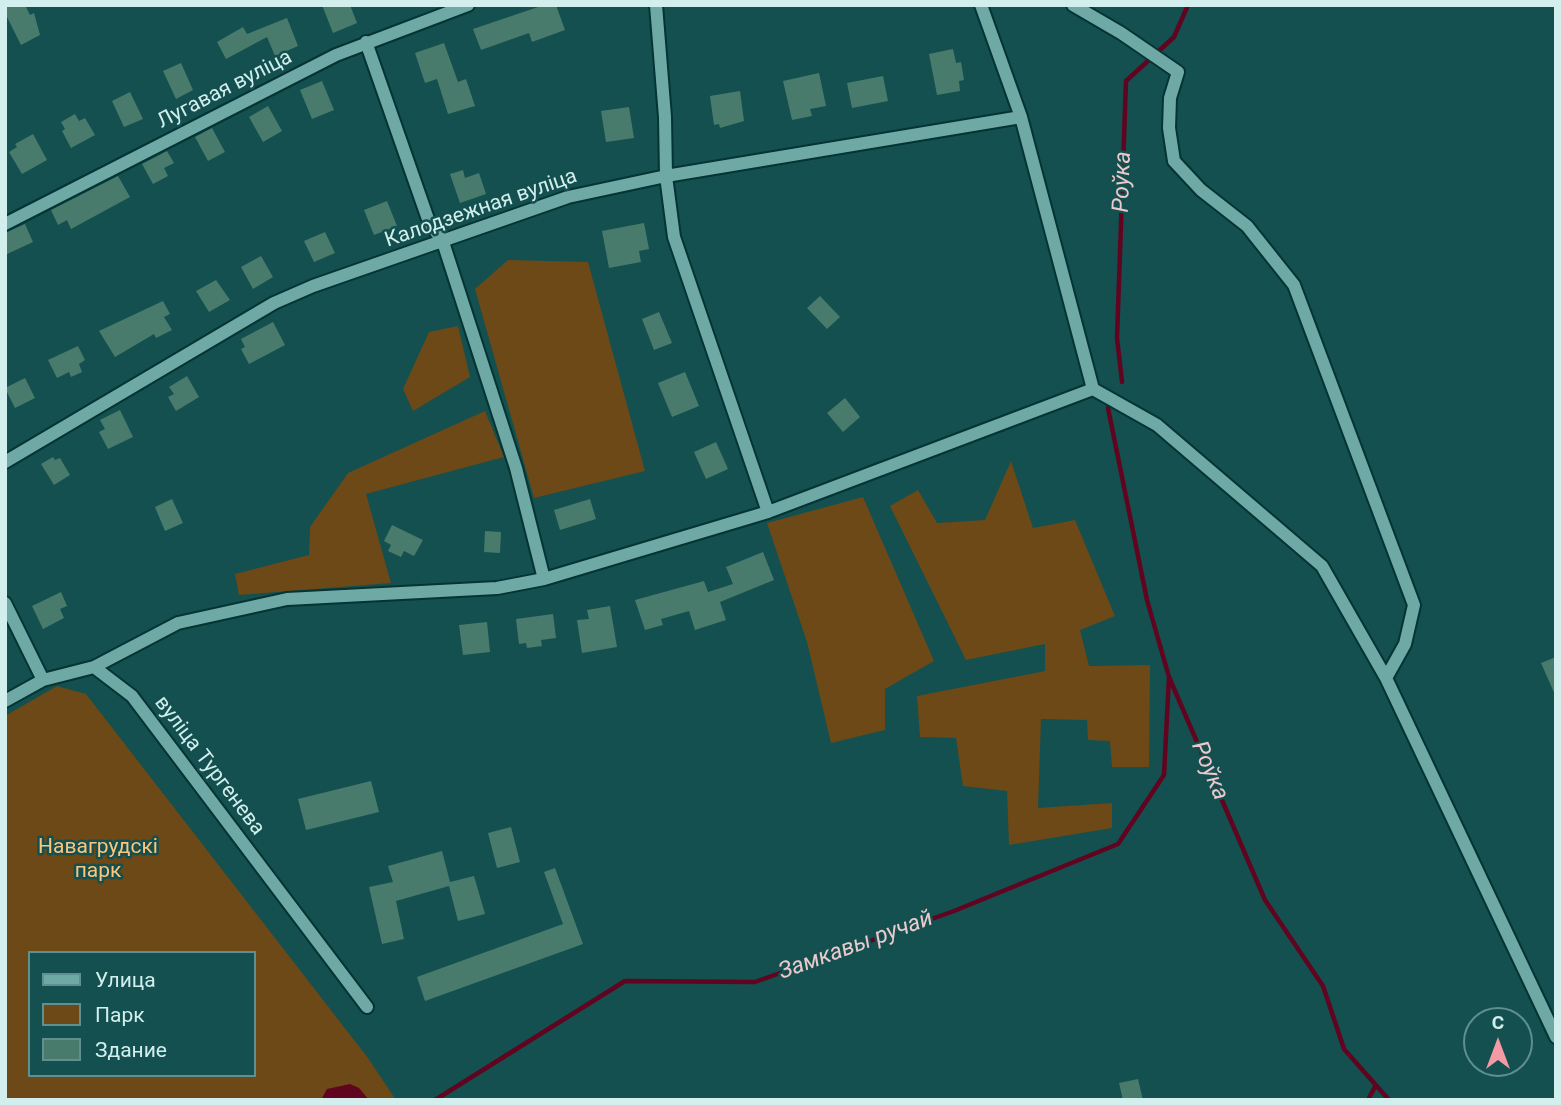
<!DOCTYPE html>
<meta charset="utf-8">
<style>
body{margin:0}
#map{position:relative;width:1561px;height:1105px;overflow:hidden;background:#13504f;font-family:Roboto,sans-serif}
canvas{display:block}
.frame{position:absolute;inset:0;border:7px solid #d2eeed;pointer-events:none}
.legend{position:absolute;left:28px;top:951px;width:228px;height:126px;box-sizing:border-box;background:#13504f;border:2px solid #5f8f8e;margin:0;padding:9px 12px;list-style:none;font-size:21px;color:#d2eeed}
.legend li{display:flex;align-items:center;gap:14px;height:35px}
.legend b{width:35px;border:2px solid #5f8f8e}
.north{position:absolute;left:1463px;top:1007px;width:70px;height:70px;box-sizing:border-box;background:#13504f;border:2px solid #5f8f8e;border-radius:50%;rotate:0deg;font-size:19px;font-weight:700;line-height:28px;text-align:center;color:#d2eeed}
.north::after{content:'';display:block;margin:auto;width:24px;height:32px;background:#f49aa4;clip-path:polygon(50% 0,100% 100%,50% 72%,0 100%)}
</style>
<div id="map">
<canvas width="1561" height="1105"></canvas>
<div class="frame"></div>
<ul class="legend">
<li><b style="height:9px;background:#6fa9a6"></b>Улица</li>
<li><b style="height:19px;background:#6c4916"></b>Парк</li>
<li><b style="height:19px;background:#497b6c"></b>Здание</li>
</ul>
<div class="north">С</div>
</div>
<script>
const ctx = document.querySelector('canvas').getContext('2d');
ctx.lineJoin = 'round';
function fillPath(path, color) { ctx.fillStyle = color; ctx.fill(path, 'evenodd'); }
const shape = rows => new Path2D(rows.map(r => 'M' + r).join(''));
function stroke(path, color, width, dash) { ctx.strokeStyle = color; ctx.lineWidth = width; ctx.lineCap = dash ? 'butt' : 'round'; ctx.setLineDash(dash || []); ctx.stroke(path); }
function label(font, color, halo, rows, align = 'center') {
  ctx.font = font + ' Roboto,sans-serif'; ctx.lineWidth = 5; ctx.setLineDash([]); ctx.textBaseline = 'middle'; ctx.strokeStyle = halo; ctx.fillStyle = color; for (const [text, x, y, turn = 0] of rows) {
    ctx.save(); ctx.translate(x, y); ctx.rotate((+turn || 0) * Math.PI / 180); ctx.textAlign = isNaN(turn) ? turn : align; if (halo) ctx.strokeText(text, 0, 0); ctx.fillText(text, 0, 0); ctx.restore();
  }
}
fillPath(shape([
 [508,260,588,262,645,471,534,498,475,289],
 [458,326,470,377,413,411,403,389,429,332],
 [485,411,504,457,366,494,391,583,239,595,235,574,309,555,310,527,348,473],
 [1011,461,1033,528,1075,520,1115,616,1080,630,1089,666,1150,665,1149,767,1112,767,1110,741,1088,740,1087,720,1041,719,1038,808,1112,803,1112,828,1009,845,1007,791,963,786,956,738,920,737,917,696,1045,671,1045,644,966,660,890,506,918,490,937,523,985,520],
 [863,497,934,661,885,689,885,730,831,743,807,642,767,523],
 [57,686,86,694,368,1058,396,1100,5,1100,5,716],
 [30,953,254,953,254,1075,30,1075]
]), '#6c4916');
fillPath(shape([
 [350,1084,359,1088,369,1100,321,1100,327,1089]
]), '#610420');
stroke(shape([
 [1122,382,1117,338,1126,81,1174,37,1188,5],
 [1108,408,1147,600,1169,677,1265,900,1323,986,1344,1049,1389,1100],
 [435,1100,625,981,755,982,954,911,1118,844,1164,775,1169,677],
 [1368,1100,1376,1085]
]), '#610420', 4.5);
fillPath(shape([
 [5,5,25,5,30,15,34,13,40,35,21,45,5,13],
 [322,5,350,5,357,23,333,33],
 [544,5,556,5,565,30,532,42,529,33,481,50,473,29],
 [287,18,298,46,275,56,267,37,226,59,217,42,243,27,247,34],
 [444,43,458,82,466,79,475,106,448,114,437,79,425,83,415,53],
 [953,49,956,63,961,62,964,80,959,81,960,91,937,95,929,54],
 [181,63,193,90,176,99,163,71],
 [819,73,826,106,810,109,812,116,792,120,783,81],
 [883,76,888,101,852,108,847,83],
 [322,81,334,110,312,119,300,90],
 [740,91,744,121,720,128,719,124,714,125,710,96],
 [130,92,143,119,124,127,112,101],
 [268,106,282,131,263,142,249,117],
 [629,107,634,138,606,142,601,111],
 [75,114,79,121,85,118,95,135,71,148,62,131,65,129,61,122],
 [212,128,225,152,208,161,195,137],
 [33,134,47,160,22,174,9,152,17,147,15,144],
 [167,151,174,163,164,168,168,176,153,184,142,164],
 [463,170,465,178,479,173,486,194,460,203,450,174],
 [118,176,130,197,71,229,67,220,58,225,51,210],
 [387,201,397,226,374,235,364,210],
 [644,223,649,249,639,251,641,262,609,268,602,231],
 [25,224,33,242,5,255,5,233],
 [325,232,335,253,314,262,304,241],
 [261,256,273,277,253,289,241,267],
 [216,280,230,300,209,312,196,291],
 [820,296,840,317,827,329,807,308],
 [163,301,170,314,164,317,172,330,156,338,154,334,115,357,99,331],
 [659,312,672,343,654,350,642,319],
 [273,322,285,345,249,364,241,349,245,347,241,339],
 [78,346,85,360,79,364,82,372,71,377,69,372,57,378,48,360],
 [685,372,699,406,672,417,658,383],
 [187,376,199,397,176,411,168,397,174,394,169,387],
 [25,378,35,398,15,408,5,388],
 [845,398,860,417,843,432,827,413],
 [120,410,133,437,108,449,99,432,105,429,100,420],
 [716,442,728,469,706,479,694,452],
 [53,457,55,460,60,458,70,475,54,485,41,464],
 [172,499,183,523,165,531,155,507],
 [590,499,596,519,560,530,554,510],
 [392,525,423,540,414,556,404,551,401,557,388,551,391,545,384,541],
 [485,531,501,532,500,553,484,552],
 [763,552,774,580,720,602,726,620,695,630,689,611,661,619,663,625,645,630,635,600,704,581,708,592,733,584,726,567],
 [61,592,67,606,60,609,64,618,43,629,32,606],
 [610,606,617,647,582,653,577,620,589,619,587,610],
 [553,614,556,638,541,640,542,646,527,648,526,643,519,644,516,619],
 [487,622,490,652,463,655,459,625],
 [1556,657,1556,697,1541,663],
 [371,781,379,812,306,830,298,799],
 [511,827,520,862,497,868,488,833],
 [442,851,450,882,474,876,485,914,458,921,449,886,396,901,404,939,382,944,369,887,393,882,388,866],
 [555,868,583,944,425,1001,417,977,563,924,544,872],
 [1138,1079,1143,1100,1123,1100,1119,1083]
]), '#497b6c');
const minor = shape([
 [656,5,665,117,666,176,674,237,768,512],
 [1073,5,1121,33,1178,72,1170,98,1169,128,1174,161,1201,190,1247,226,1294,285,1414,605,1405,644,1386,678],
 [366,42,429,222,443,242,516,468,544,579],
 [1021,117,1093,389,1157,425,1322,566,1386,678,1556,1037],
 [5,224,336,55,468,5],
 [5,462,274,303,313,286,568,197,666,176,1021,117,981,5],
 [5,603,43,680,94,667,132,696,367,1007],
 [94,667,178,623,287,599,497,588,544,579,768,512,1093,389],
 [5,701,43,680]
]);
stroke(minor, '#043433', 16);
stroke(minor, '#6fa9a6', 12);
label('21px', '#d2eeed', '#13504f', [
 ["Лугавая вуліца",225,90,-27],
 ["Калодзежная вуліца",481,209,-19],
 ["вуліца Тургенева",209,766,53]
]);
label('21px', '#fcc47d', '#13504f', [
 ["Навагрудскі",98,848],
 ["парк",98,872]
]);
label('italic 23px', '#ebcacd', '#13504f', [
 ["Роўка",1123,182,-88],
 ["Роўка",1209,771,67],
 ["Замкавы ручай",856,946,-20]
]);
</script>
